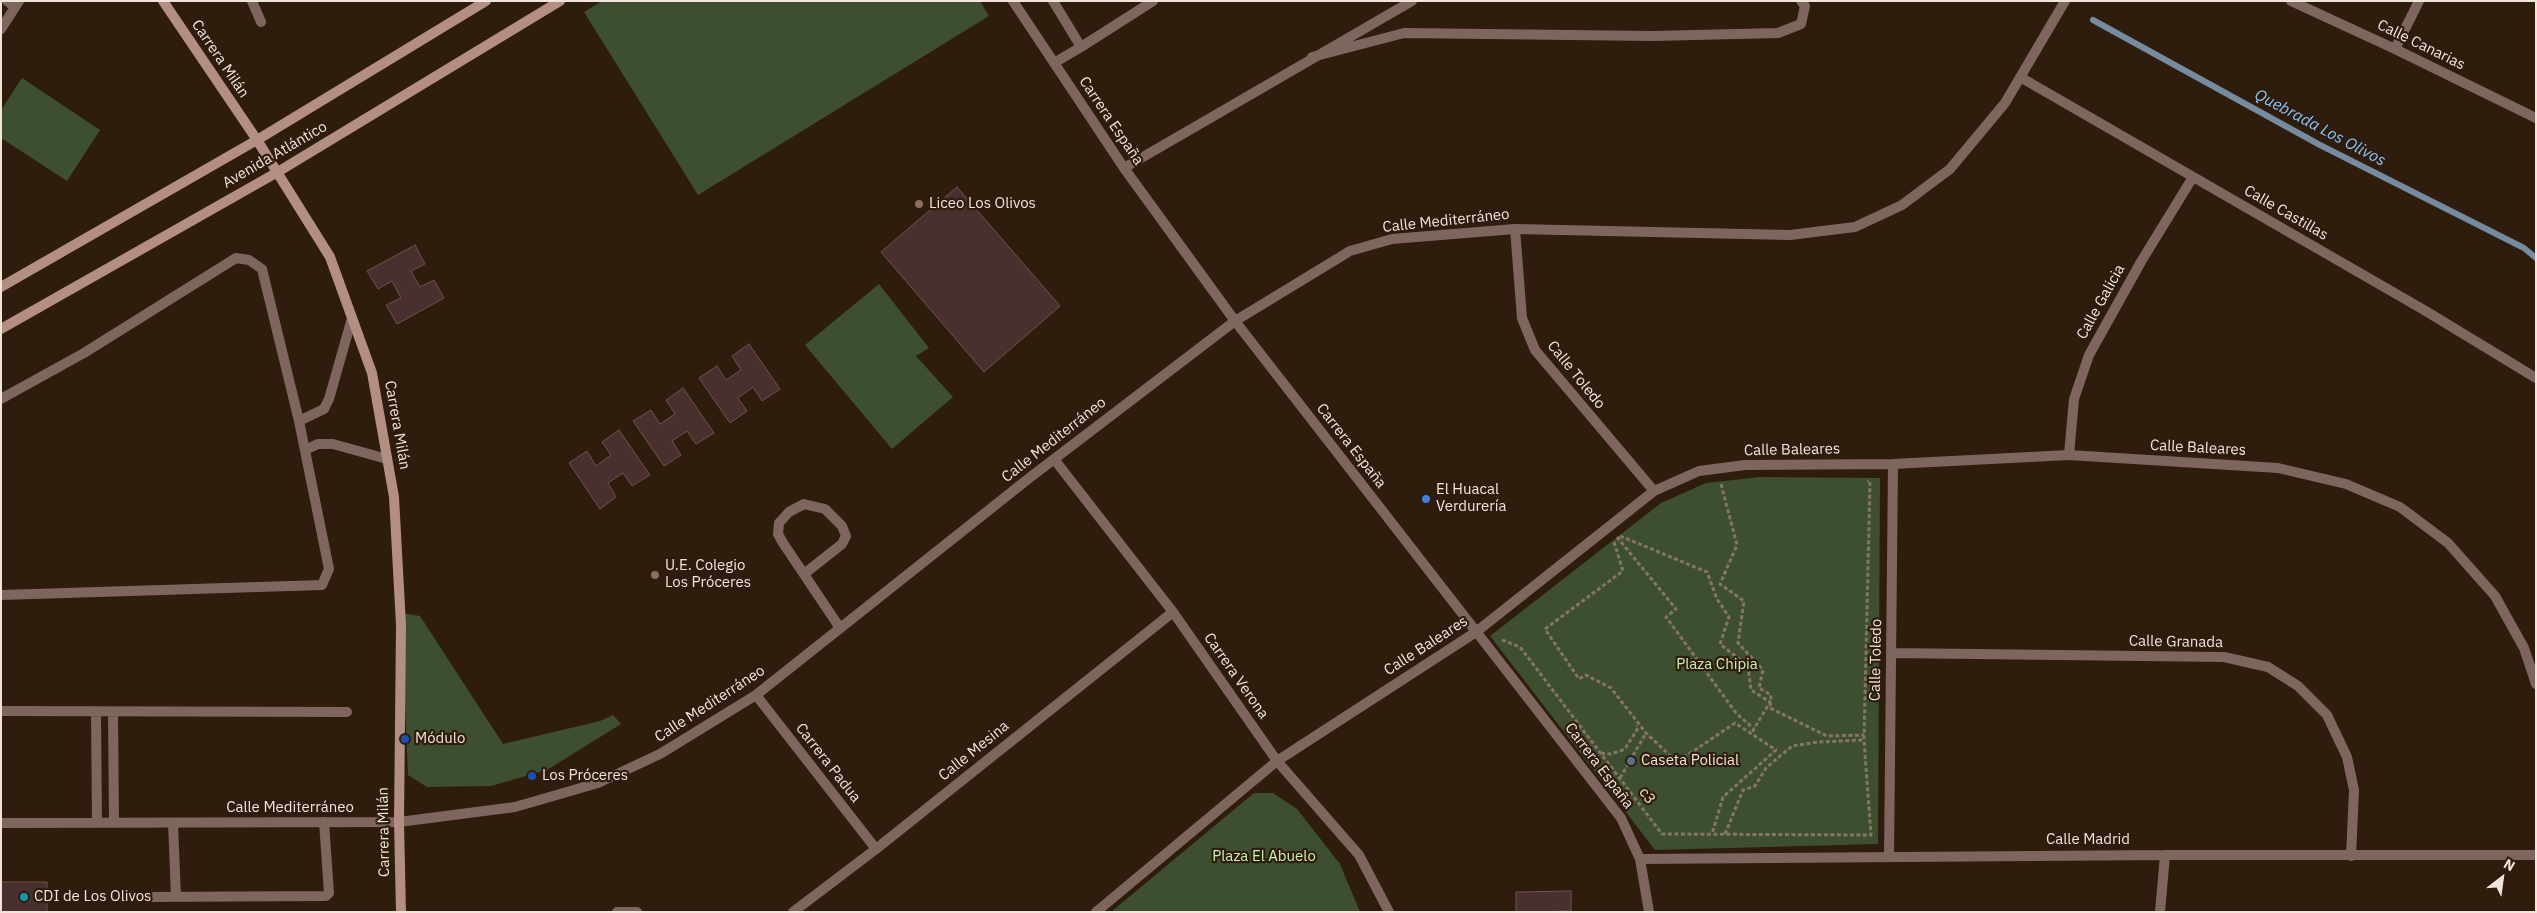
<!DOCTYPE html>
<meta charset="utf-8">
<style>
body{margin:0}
#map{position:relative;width:2537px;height:913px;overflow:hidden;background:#2e1c0c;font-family:"IBM Plex Sans",sans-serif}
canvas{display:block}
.frame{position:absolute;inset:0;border:2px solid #f1e5db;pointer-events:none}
.north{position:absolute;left:2477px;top:853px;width:50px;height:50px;-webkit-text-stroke:4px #2e1c0c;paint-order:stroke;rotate:30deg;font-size:14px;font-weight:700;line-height:20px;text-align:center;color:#f1e5db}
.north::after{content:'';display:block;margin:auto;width:18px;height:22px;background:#f1e5db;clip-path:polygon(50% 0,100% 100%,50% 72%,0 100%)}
</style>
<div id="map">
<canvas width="2537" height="913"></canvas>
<div class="frame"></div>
<div class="north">N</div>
</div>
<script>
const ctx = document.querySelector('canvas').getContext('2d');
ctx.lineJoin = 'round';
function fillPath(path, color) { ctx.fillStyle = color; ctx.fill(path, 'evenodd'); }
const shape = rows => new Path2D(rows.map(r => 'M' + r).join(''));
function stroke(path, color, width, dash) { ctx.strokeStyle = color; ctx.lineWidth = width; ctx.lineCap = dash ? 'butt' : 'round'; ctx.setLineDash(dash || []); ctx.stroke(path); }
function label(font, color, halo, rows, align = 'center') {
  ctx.font = font + ' "IBM Plex Sans",sans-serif'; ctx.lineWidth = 4.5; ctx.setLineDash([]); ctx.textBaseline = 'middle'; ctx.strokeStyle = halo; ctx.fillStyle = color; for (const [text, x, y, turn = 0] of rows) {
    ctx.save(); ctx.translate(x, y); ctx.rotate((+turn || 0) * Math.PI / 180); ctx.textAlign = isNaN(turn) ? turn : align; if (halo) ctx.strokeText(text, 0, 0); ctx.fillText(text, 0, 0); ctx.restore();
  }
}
fillPath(shape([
 [602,1,980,1,989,16,698,195,584,12],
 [22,78,100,130,67,181,1,138,1,110],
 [879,284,929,348,916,356,953,397,892,449,805,345],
 [1760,477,1880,478,1878,844,1655,850,1490,636,1661,503,1706,483],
 [401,613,420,616,503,744,600,721,613,715,621,724,547,770,491,786,427,787,408,775],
 [1254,793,1273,793,1297,809,1340,864,1360,912,1111,912]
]), '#3e4f31');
stroke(shape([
 [2093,20,2320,145,2524,248,2536,258]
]), '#748ba0', 6);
const building = shape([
 [957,187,1060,306,984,372,881,252,957,187],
 [415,245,425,264,411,271,420,287,434,280,444,298,397,324,386,305,401,298,392,281,378,289,367,271,415,245],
 [749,344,780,389,762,401,753,387,738,398,747,411,730,423,699,378,717,366,726,380,741,370,732,356,749,344],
 [683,388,714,433,696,444,687,431,672,441,681,455,664,466,633,421,651,410,660,424,675,414,666,400,683,388],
 [619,430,650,475,632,486,623,473,608,483,616,497,600,509,569,463,587,451,596,466,611,455,602,442,619,430],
 [1,882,47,882,47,912,1,912,1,882],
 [1571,891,1571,911,1516,912,1516,892,1571,891]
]);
fillPath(building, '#492f2e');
stroke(building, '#6f5351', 1);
stroke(shape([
 [1721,484,1737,545,1720,584,1744,601,1738,643,1763,670,1759,688,1771,695,1770,708,1827,736,1864,735],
 [1620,536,1707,572,1717,599,1729,617,1720,644,1748,666,1751,690,1770,702,1751,734],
 [1617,537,1676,609,1666,617,1736,713,1754,729],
 [1614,542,1623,571,1545,629,1579,679,1586,675,1611,688,1646,733,1677,762,1735,723,1776,750,1723,797,1712,834],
 [1502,640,1520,647,1662,834,1871,835,1864,740],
 [1601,753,1611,754,1625,749,1638,728,1637,725],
 [1620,778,1646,733],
 [1725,834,1743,790,1755,786,1766,768,1792,746,1818,742,1864,740,1870,481,1867,481]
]), '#857568', 3, [4, 2.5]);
stroke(shape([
 [7,1,15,7],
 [1053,1,1081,47,1054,63],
 [1,29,19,1],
 [1081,47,1153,1],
 [1,399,84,353,236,258,249,260,262,269,299,421,329,569,322,585,1,595],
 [299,421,324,409,329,399,352,318],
 [305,450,318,444,333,444,387,459],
 [804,574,842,544,846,536,842,526,825,509,804,504,789,512,779,523,778,534,783,543,840,628],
 [173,823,176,897],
 [146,897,326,896,329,893,324,822]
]), '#7e665f', 10);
stroke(shape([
 [252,1,261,22],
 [1013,1,1124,168,1235,321,1621,818,1640,859,1649,912],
 [2291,1,2395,49,2536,118],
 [2395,49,2419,1],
 [1312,57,1404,33,1653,36,1778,33,1801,24,1805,6,1801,1],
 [2020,77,2424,310,2536,378],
 [1124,168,1412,1],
 [1515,229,1522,318,1535,350,1654,491],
 [2069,455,2074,399,2089,355,2142,260,2193,177],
 [1054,459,1173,612,1277,761,1359,855,1389,912],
 [1891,653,2224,657,2268,667,2298,686,2327,715,2347,757,2354,790,2351,856],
 [756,695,876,849],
 [1,711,347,712],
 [96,712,97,823],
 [113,712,114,823],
 [1,823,399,822,515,807,598,783,660,754,756,695,1028,479,1235,321,1350,251,1392,239,1515,229,1790,235,1855,227,1902,205,1950,169,2005,103,2065,1],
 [1889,857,1893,464],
 [1640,859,2165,855,2536,855],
 [617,912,637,912],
 [793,912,876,849,1173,612],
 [1096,912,1277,761,1476,632,1654,491,1699,471,1745,465,1893,464,2069,455,2278,468,2346,484,2400,507,2448,543,2495,596,2524,648,2536,684],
 [2160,912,2165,855]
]), '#7e665f', 10);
stroke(shape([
 [163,1,257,140,330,257,372,373,394,497,401,625,399,822,401,912],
 [1,287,257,140,486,1],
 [1,329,276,173,560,1]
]), '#b38e83', 10);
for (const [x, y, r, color] of [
 [919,204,5,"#8d6e63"],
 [1426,499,5,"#3f7fe0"],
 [655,575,5,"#8d6e63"],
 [405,739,5,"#1a4fb4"],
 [1631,761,5,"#5c6f8a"],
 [532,776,5,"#1a4fb4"],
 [24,897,5,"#0f9aa8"]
]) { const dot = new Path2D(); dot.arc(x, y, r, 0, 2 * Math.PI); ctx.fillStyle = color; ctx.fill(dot); stroke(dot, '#2e1c0c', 2); }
label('15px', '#f1e5db', '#2e1c0c', [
 ["Calle Canarias",2421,45,26],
 ["Carrera Milán",220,59,56],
 ["Carrera España",1111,121,56],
 ["Avenida Atlántico",275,155,-30],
 ["Calle Castillas",2286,213,30],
 ["Calle Mediterráneo",1446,221,-6],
 ["Calle Galicia",2101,302,-61],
 ["Calle Toledo",1576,375,51],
 ["Carrera Milán",397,425,80],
 ["Calle Mediterráneo",1054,440,-38],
 ["Carrera España",1351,446,52],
 ["Calle Baleares",2198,448,3],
 ["Calle Baleares",1792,450,-1],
 ["Calle Granada",2176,642,1],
 ["Calle Baleares",1426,646,-33],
 ["Calle Toledo",1876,660,-89],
 ["Carrera Verona",1236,676,55],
 ["Calle Mediterráneo",710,704,-33],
 ["Calle Mesina",974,751,-39],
 ["Carrera Padua",828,763,52],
 ["Carrera España",1599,766,53],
 ["c3",1647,796,53],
 ["Calle Mediterráneo",290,808],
 ["Carrera Milán",384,832,-91],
 ["Calle Madrid",2088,840]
]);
label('15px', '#f1e5db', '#2e1c0c', [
 ["Liceo Los Olivos",929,204],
 ["El Huacal",1436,490],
 ["Verdurería",1436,507],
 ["U.E. Colegio",665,566],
 ["Los Próceres",665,583],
 ["Módulo",415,739],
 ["Caseta Policial",1641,761],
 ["Los Próceres",542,776],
 ["CDI de Los Olivos",34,897]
], 'left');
label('15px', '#cbf3ad', '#2e1c0c', [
 ["Plaza Chipia",1717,665],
 ["Plaza El Abuelo",1264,857]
]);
label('italic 16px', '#8ac7ff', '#2e1c0c', [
 ["Quebrada Los Olivos",2320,128,28]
]);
</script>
